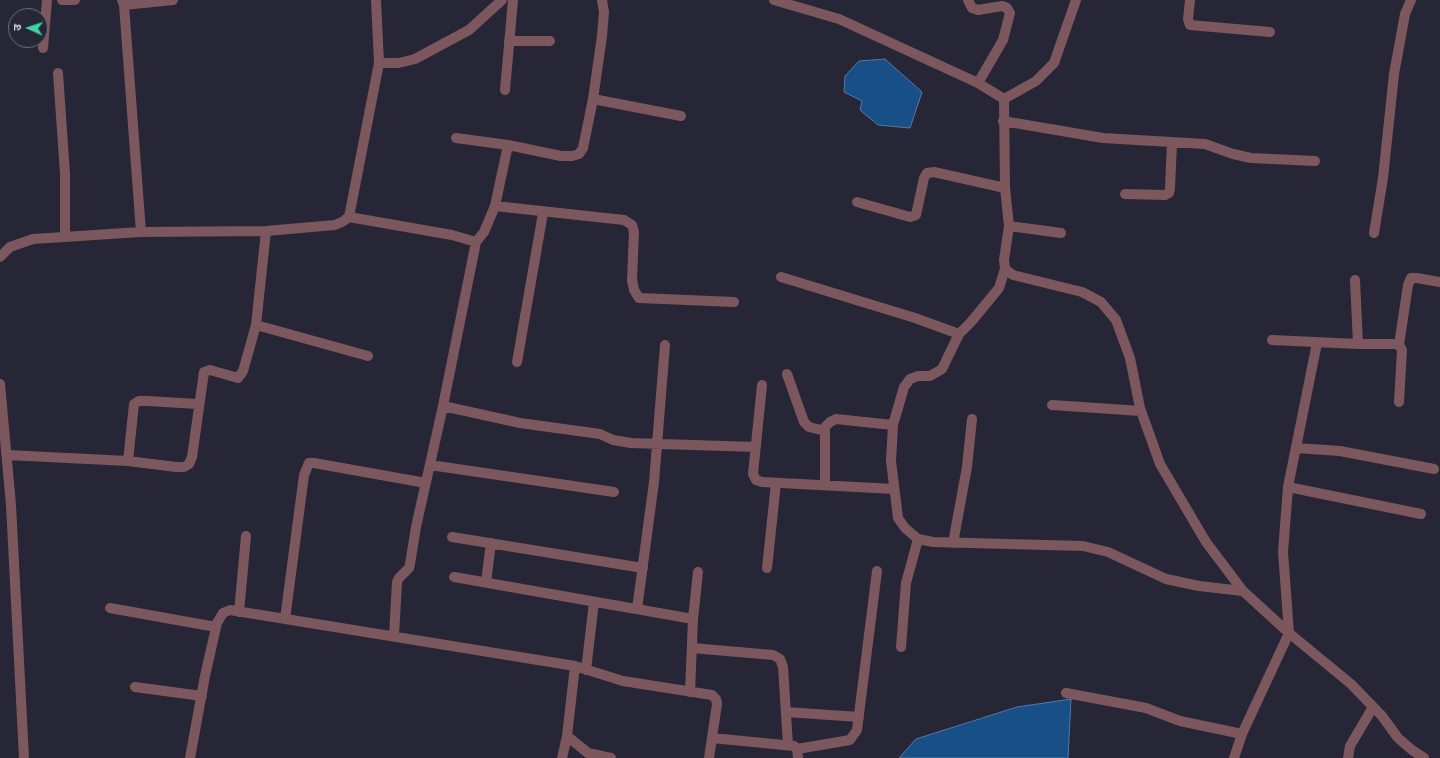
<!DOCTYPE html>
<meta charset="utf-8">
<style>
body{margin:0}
#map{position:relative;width:1440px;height:758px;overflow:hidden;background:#272636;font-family:Inter,"Noto Sans Devanagari",sans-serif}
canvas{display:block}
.north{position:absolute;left:8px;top:8px;width:40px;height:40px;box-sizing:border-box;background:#272636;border:1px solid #6f6f7c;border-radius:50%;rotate:273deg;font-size:11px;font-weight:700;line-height:16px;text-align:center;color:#dcdce6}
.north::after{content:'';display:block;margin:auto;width:14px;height:18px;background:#3dd4a3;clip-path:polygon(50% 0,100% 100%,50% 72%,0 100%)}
</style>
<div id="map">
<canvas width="1440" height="758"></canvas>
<div class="north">उ</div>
</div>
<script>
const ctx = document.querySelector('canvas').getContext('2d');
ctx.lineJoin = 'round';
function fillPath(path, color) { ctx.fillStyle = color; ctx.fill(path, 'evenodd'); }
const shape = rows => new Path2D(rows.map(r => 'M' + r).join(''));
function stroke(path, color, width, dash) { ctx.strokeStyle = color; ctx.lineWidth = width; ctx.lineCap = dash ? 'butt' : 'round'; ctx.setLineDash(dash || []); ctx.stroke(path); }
const water = shape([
 [885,59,922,92,910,128,878,125,860,110,862,101,844,92,845,76,859,61,885,59],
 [1071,699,1068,758,899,758,916,739,1017,707,1071,699]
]);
fillPath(water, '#194f87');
stroke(water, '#5479a4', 1);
stroke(shape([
 [62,0,75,0],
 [122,0,124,5,141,232],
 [774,0,839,19,978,83,1004,99,1036,81,1054,63,1076,0],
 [968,0,972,8,978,10,1002,6,1007,8,1010,13,1003,40,978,83],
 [1190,0,1188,19,1190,25,1270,32],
 [124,5,173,0],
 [509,41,550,41],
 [43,48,47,0],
 [379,63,399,63,415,59,469,30,502,0],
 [58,73,65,174,65,237],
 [505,90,513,0],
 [593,99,681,116],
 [1004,99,1005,188,1009,226,1004,260,1005,269,1013,275,1082,292,1101,302,1116,320,1130,358,1140,408,1160,464,1206,542,1243,591,1289,633,1351,684,1382,716,1398,738,1412,750,1424,758],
 [1003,121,1103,138,1205,144,1233,154,1251,158,1315,161],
 [456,138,508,145,561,156,572,156,579,154,583,148,593,99,602,36,604,12,602,0],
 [1125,194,1165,195,1169,193,1170,188,1172,143],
 [857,202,910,217,916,215,924,178,927,173,934,172,1005,188],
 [495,206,624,220,632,225,634,232,632,280,634,290,639,298,734,302],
 [349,217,452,235,476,242,443,406,416,527,410,564,409,568,399,578,397,582,394,636],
 [1009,226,1061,233],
 [1374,233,1383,178,1394,74,1405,14,1411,0],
 [476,242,484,232,495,206,508,145],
 [0,257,10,247,33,239,141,232,266,231,335,225,342,222,349,217,379,63,376,0],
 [1005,269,999,288,971,322,959,334,942,369,930,376,918,376,910,379,904,387,893,425,891,461,898,518,905,528,918,539,933,542,1083,546,1108,552,1166,579,1199,586,1243,591],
 [781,277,915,318,959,334],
 [1355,280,1358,344],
 [256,325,368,356],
 [1272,340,1358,344,1395,344,1399,345,1402,350,1399,402],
 [1399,345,1408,285,1411,278,1417,278,1440,282],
 [517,362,543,213],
 [787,374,804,422,809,427,825,431],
 [0,384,11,505,24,758],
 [762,385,753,474,756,480,762,482,894,489],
 [1052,405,1141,411],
 [443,406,520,423,600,434,613,440,631,443,756,447],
 [1296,448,1340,451,1434,469],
 [7,455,128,461,176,467,184,467,189,464,192,457,204,372,210,370,238,378,243,371,256,325,266,231],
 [128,461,134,404,139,401,147,401,198,404],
 [430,465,614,492],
 [825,485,825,427,830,422,836,419,893,425],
 [1288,487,1421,514],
 [452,537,643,568],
 [953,543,967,467,972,419],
 [767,568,776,483],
 [454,577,693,619],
 [486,582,491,543],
 [110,608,216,627],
 [637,609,654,482,665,345],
 [239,612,246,536],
 [285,619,304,475,309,463,314,463,426,483],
 [901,647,906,583,918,539],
 [692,648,773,655,780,659,783,667,788,745],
 [586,670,594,602],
 [135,687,202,696],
 [690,692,693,619,698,572],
 [1066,693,1146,708,1180,721,1242,734],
 [786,712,859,717],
 [567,736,588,753,611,758],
 [712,738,794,746,797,749,798,758],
 [797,749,850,740,857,730,877,571],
 [190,758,205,676,217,623,223,613,230,610,575,666,623,681,712,695,716,699,717,704,709,758],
 [562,758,567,736,575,666],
 [1234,758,1242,734,1289,633,1283,552,1288,487,1317,343],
 [1348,758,1350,746,1373,707]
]), '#7c575d', 10);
</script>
